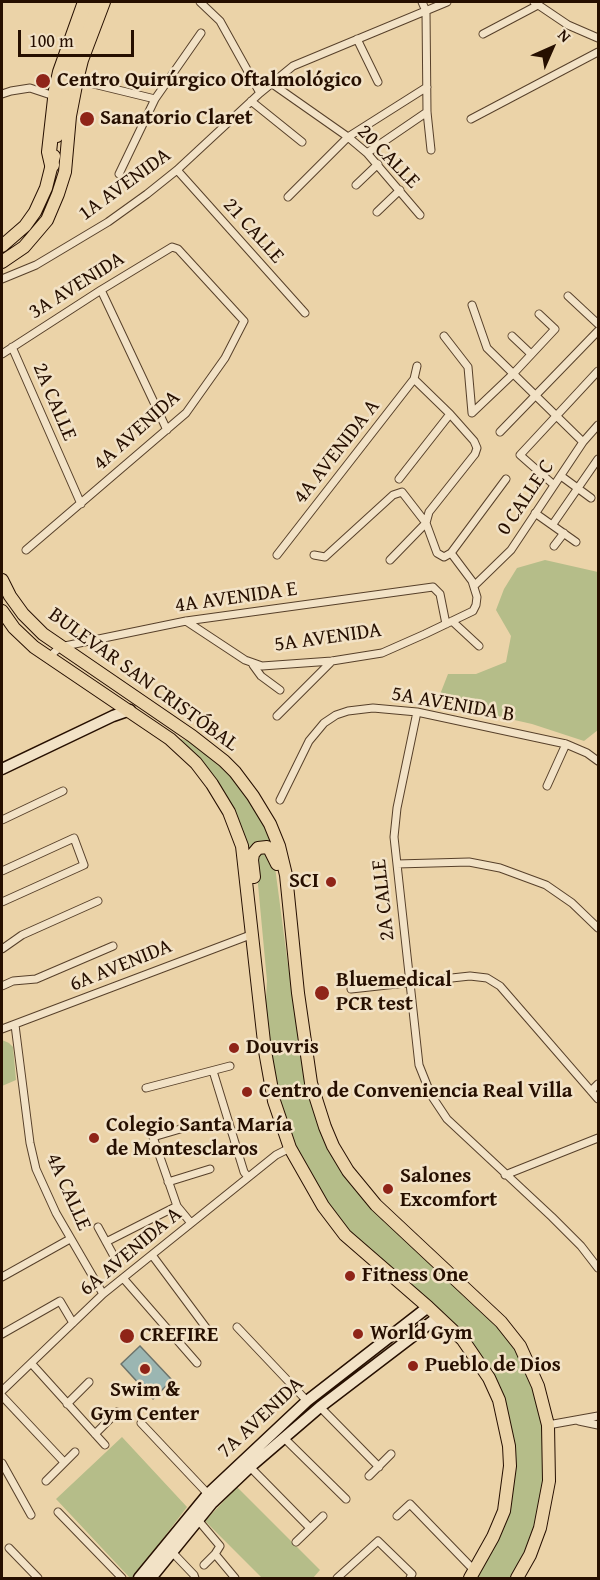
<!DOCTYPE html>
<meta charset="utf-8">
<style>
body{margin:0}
#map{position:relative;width:600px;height:1580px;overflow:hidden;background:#ebd3a8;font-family:"Gentium Book Plus",serif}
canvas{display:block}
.frame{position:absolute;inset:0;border:3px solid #260f00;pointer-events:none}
.north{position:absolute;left:522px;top:18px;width:60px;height:60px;-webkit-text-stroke:4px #f2e2c6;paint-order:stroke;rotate:45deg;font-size:16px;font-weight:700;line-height:24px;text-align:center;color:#260f00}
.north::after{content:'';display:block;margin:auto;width:21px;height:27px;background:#260f00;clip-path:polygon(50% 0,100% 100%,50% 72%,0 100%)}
.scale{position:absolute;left:18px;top:30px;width:116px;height:27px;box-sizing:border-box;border:3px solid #260f00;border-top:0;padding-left:8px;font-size:18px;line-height:21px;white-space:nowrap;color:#260f00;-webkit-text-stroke:4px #f2e2c6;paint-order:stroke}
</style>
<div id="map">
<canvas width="600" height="1580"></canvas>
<div class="frame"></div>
<div class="north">N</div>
<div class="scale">100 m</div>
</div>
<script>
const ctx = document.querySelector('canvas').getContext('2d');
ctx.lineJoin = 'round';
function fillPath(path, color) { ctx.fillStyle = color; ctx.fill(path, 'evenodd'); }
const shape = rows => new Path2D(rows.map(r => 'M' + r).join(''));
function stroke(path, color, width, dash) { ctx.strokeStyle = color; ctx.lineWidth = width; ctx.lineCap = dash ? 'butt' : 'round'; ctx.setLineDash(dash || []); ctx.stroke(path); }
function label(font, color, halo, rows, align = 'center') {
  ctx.font = font + ' "Gentium Book Plus",serif'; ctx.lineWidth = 5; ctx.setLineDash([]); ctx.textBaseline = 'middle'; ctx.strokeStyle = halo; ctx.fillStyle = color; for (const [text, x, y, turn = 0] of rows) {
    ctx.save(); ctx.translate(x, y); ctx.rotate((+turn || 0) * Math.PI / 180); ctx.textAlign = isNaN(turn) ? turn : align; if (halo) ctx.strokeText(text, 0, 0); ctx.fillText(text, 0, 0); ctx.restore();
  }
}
fillPath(shape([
 [545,560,598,572,598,730,584,741,532,724,475,711,439,697,448,674,476,674,506,662,511,636,496,610,504,589,517,568],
 [178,738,188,741,209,756,232,777,263,818,276,849,267,843,260,842,253,844,247,855,241,834],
 [264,851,275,867,287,958,302,1053,341,1166,501,1329,518,1353,533,1391,544,1432,546,1481,536,1527,511,1578,473,1578,492,1547,512,1472,495,1380,347,1231,324,1202,292,1146,278,1103,265,1018,267,981,256,863,259,852],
 [2,1040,9,1043,13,1047,16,1080,2,1086],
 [122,1437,187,1507,133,1578,130,1578,56,1499],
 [237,1487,320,1570,313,1578,262,1578,205,1521]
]), '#b5bd89');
const water = shape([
 [140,1346,172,1380,153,1399,121,1364,140,1346]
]);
fillPath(water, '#9bb6b2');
stroke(water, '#6c736b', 1.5);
const street = shape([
 [200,2,220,21,260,93],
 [422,2,426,11,427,112,431,150],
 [534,2,568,25,598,38],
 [483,34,538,5],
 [357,39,378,82],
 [77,80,155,99],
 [271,83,348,137,367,153,420,215],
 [2,94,11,91,30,88,54,96],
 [251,101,302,142],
 [471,119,598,52],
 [367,153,427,112],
 [177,170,305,313],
 [119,174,155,99,201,33],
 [356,185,378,164],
 [288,197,348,137,427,87],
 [377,212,400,190],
 [2,279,36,265,108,222,147,194,177,170,260,93,293,66,447,2],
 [101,290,167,430],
 [568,296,598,324],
 [472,305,487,348,583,442],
 [444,336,468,367,472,413,513,374,555,329,539,314],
 [512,336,531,354],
 [12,347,81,504],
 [2,354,101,290,172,247,178,249,244,321,225,358,186,413,26,550],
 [500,432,598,331],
 [561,476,591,498],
 [399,479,450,414],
 [554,485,520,455,598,371],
 [535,513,576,542],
 [553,524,598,459],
 [554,546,564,533],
 [451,553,506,479],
 [277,555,414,379,417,366],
 [390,560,426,523,429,512,475,454,477,448,474,441,450,414,414,379],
 [475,585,511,550,583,442,598,425],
 [186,621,245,660,262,666,332,661,382,653,425,634,473,611,476,605,477,597,472,581,451,553,444,557,437,553,426,523,402,492,393,495,325,557,314,555],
 [452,621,479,646],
 [49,657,60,647,186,621,433,587,440,594,446,624],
 [253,665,261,676,280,690],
 [417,712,397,808,394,837,419,1065,431,1095,447,1119,552,1217,581,1246,598,1268],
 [277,716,332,661],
 [547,786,566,744],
 [280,800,309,741,324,723,336,715,348,711,373,708,417,712,566,744,587,753,598,761],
 [2,820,63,791],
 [397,864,469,862,500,868,546,885,572,903,598,928],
 [2,871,74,838,84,865,2,902],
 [2,949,22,935,98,901],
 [2,986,13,981,36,979,113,946],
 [351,989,470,976,487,978,500,986,598,1099],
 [15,1025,30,1143,36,1169,56,1213,103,1294],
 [2,1029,253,934],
 [213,1071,244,1172,248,1177],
 [146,1088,230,1066],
 [591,1091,598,1084],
 [505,1175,598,1138],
 [168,1182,210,1169],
 [191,1223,177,1206,153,1137,194,1125],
 [98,1227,116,1260],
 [106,1242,177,1206],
 [152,1255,210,1333],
 [2,1277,70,1239],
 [123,1278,197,1363],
 [237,1327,307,1401],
 [2,1334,60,1301,73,1323],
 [31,1363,105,1445],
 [2,1391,103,1294,276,1155,290,1148],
 [2,1396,64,1462],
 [67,1404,89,1382],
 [320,1407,379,1467],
 [579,1421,598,1425],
 [141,1423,208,1494],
 [548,1425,598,1416],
 [95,1434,117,1412],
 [284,1438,346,1499],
 [2,1463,31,1515],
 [250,1467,310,1528],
 [369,1476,391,1454],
 [46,1481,75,1452],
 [58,1512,122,1578],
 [397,1516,410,1504,470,1566],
 [198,1520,220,1546,215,1554,204,1565],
 [296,1542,323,1516],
 [9,1548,38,1578],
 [173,1553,194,1575,195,1578],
 [215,1554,235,1578],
 [337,1578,378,1541,412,1574,410,1578]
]);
const secondary = shape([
 [2,769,113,716,130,710],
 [139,1578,208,1494,307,1401,428,1307],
 [151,1578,212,1503,250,1467,320,1407,438,1317]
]);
const primary = shape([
 [57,136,68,75,94,2],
 [2,246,25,226,35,212,46,188,54,156],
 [2,262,24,247,36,233,47,220,58,194,65,172,70,116,77,80,82,60,104,2],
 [2,580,10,596,23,614,43,634,192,736,224,761,235,772,253,796,270,824,279,846,286,875,298,993,311,1083,325,1127,333,1146,348,1171,376,1205,501,1322,520,1346,538,1386,548,1425,549,1481,540,1528,530,1555,517,1578],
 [2,611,14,628,34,647,170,739,196,763,212,784,229,812,242,846,265,1051,274,1101,290,1148,323,1206,345,1235,428,1307,463,1340,489,1378,499,1400,509,1446,510,1466,504,1511,493,1537,470,1578],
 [254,877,252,860,253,854,258,848,267,847,270,850,277,864]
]);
const highway = shape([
 [52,165,49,152,56,90,60,72,85,2]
]);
stroke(street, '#57402a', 9);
stroke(secondary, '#260f00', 13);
stroke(primary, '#260f00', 14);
stroke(highway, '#260f00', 16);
stroke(street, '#f2e2c6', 7);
stroke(secondary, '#f2e2c6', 10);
stroke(primary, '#ebd3a8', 12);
stroke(highway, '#ebd3a8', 14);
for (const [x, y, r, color] of [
 [43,81,8,"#8f2418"],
 [87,119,8,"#8f2418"],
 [331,882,6,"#8f2418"],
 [322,993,8,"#8f2418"],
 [234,1048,6,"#8f2418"],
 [247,1092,6,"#8f2418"],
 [94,1138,6,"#8f2418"],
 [388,1189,6,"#8f2418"],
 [350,1276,6,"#8f2418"],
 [358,1334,6,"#8f2418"],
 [127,1336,8,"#8f2418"],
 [413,1366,6,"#8f2418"],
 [145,1369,6,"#8f2418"]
]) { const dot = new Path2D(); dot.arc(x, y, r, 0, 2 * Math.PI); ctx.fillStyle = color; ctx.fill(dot); stroke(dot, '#f2e2c6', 2); }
label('bold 21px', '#260f00', '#f2e2c6', [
 ["Centro Quirúrgico Oftalmológico",57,81],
 ["Sanatorio Claret",100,119],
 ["SCI",319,882,"right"],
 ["Bluemedical",336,981],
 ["PCR test",336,1005],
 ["Douvris",246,1048],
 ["Centro de Conveniencia Real Villa",259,1092],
 ["Colegio Santa María",106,1126],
 ["de Montesclaros",106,1150],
 ["Salones",400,1177],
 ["Excomfort",400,1201],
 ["Fitness One",362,1276],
 ["World Gym",370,1334],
 ["CREFIRE",140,1336],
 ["Pueblo de Dios",425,1366],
 ["Swim &",145,1391,"center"],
 ["Gym Center",145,1415,"center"]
], 'left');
label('21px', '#260f00', '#f2e2c6', [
 ["20 CALLE",388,157,46],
 ["1A AVENIDA",125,185,-36],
 ["21 CALLE",253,231,48],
 ["3A AVENIDA",77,286,-32],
 ["2A CALLE",54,402,67],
 ["4A AVENIDA",137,431,-42],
 ["4A AVENIDA A",337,452,-52],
 ["0 CALLE C",526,498,-56],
 ["4A AVENIDA E",236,598,-8],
 ["5A AVENIDA",328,638,-8],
 ["BULEVAR SAN CRISTÓBAL",143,680,36],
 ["5A AVENIDA B",453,705,10],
 ["2A CALLE",384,900,-96],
 ["6A AVENIDA",121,966,-22],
 ["4A CALLE",68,1192,66],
 ["6A AVENIDA A",131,1252,-40],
 ["7A AVENIDA",261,1418,-43]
]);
</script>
